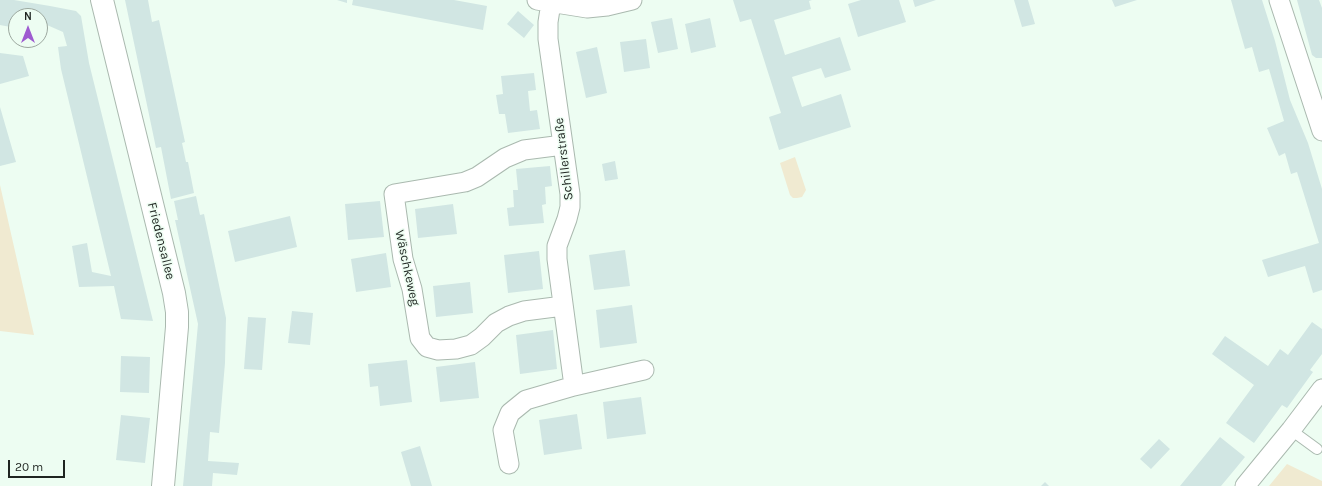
<!DOCTYPE html>
<meta charset="utf-8">
<style>
body{margin:0}
#map{position:relative;width:1322px;height:486px;overflow:hidden;background:#edfdf2;font-family:Karla,sans-serif}
canvas{display:block}
.north{position:absolute;left:8px;top:8px;width:40px;height:40px;box-sizing:border-box;background:#edfdf2;border:1px solid #9ba79e;border-radius:50%;rotate:0deg;font-size:11px;font-weight:700;line-height:16px;text-align:center;color:#1f2521}
.north::after{content:'';display:block;margin:auto;width:14px;height:18px;background:#9e5bd0;clip-path:polygon(50% 0,100% 100%,50% 72%,0 100%)}
.scale{position:absolute;left:8px;top:460px;width:57px;height:18px;box-sizing:border-box;border:2px solid #1f2521;border-top:0;padding-left:5px;font-size:12px;line-height:14px;white-space:nowrap;color:#1f2521;-webkit-text-stroke:3px #edfdf2;paint-order:stroke}
</style>
<div id="map">
<canvas width="1322" height="486"></canvas>
<div class="north">N</div>
<div class="scale">20 m</div>
</div>
<script>
const ctx = document.querySelector('canvas').getContext('2d');
ctx.lineJoin = 'round';
function fillPath(path, color) { ctx.fillStyle = color; ctx.fill(path, 'evenodd'); }
const shape = rows => new Path2D(rows.map(r => 'M' + r).join(''));
function stroke(path, color, width, dash) { ctx.strokeStyle = color; ctx.lineWidth = width; ctx.lineCap = dash ? 'butt' : 'round'; ctx.setLineDash(dash || []); ctx.stroke(path); }
function label(font, color, halo, rows, align = 'center') {
  ctx.font = font + ' Karla,sans-serif'; ctx.lineWidth = 3; ctx.setLineDash([]); ctx.textBaseline = 'middle'; ctx.strokeStyle = halo; ctx.fillStyle = color; for (const [text, x, y, turn = 0] of rows) {
    ctx.save(); ctx.translate(x, y); ctx.rotate((+turn || 0) * Math.PI / 180); ctx.textAlign = isNaN(turn) ? turn : align; if (halo) ctx.strokeText(text, 0, 0); ctx.fillText(text, 0, 0); ctx.restore();
  }
}
fillPath(shape([
 [795,157,806,190,802,197,797,198,793,198,790,195,780,163],
 [0,185,34,335,0,331],
 [1287,464,1322,481,1322,486,1269,486]
]), '#f0ead1');
fillPath(shape([
 [0,0,14,0,50,6,76,11,81,16,89,63,153,321,121,319,114,286,79,287,72,246,87,243,92,272,111,276,61,69,58,47,67,46,63,32,47,25,46,33,40,32,40,16,16,16,16,28,0,25],
 [125,0,148,0,152,22,159,20,185,142,182,143,186,162,188,162,194,193,171,199,161,147,156,148],
 [337,0,347,0,347,3],
 [353,0,454,0,487,6,483,30,352,5],
 [733,0,812,0,809,1,811,9,774,20,785,55,840,37,851,70,825,78,821,68,792,77,802,107,841,94,851,127,779,150,769,117,781,113,751,19,740,22],
 [861,0,899,0,906,22,858,37,848,4],
 [913,0,936,0,915,7],
 [1014,0,1028,0,1035,24,1022,27],
 [1112,0,1137,0,1115,7],
 [1231,0,1262,0,1275,41,1290,100,1308,143,1322,189,1322,290,1313,293,1305,266,1268,277,1262,260,1319,243,1297,172,1291,174,1285,153,1279,156,1267,128,1284,121,1269,69,1259,72,1252,47,1245,49],
 [1297,0,1319,0,1322,8,1322,58,1316,58,1312,55],
 [518,11,534,25,524,38,507,24],
 [672,18,678,49,658,53,651,22],
 [710,18,716,47,691,53,685,24],
 [646,39,650,68,624,72,620,42],
 [597,47,607,93,586,98,576,52],
 [0,53,23,56,29,76,0,84],
 [534,73,536,90,528,91,530,111,537,110,540,129,508,133,505,114,499,114,496,95,503,94,501,76],
 [0,107,16,162,0,166],
 [615,161,618,179,605,181,602,164],
 [550,166,552,186,545,187,546,204,542,205,544,223,509,226,507,208,514,207,513,190,518,190,516,169],
 [196,196,200,215,204,214,226,318,225,363,219,433,210,432,208,461,239,463,237,475,213,473,212,486,183,486,198,324,175,220,178,220,174,201],
 [380,201,384,237,348,240,345,204],
 [453,204,457,234,418,238,415,209],
 [290,216,297,247,235,262,228,231],
 [625,250,630,286,594,290,589,255],
 [539,251,543,289,508,293,504,255],
 [386,253,391,287,356,292,351,259],
 [470,282,473,313,436,317,433,286],
 [632,305,637,343,600,348,596,310],
 [292,311,313,313,310,345,288,343],
 [248,317,266,318,262,370,244,369],
 [1312,322,1322,329,1322,354,1310,370,1313,372,1287,408,1282,405,1254,443,1226,423,1254,385,1212,354,1225,336,1268,366,1280,349,1288,355],
 [553,330,557,369,520,374,516,335],
 [121,356,150,357,149,393,120,392],
 [407,360,412,402,380,406,378,386,370,387,368,364],
 [475,362,479,398,440,402,436,367],
 [641,397,646,434,607,439,603,402],
 [577,414,582,449,544,455,539,420],
 [121,415,150,418,145,463,116,460],
 [1220,437,1245,457,1236,468,1221,486,1180,486],
 [1159,439,1170,449,1151,469,1140,459],
 [420,446,432,486,411,486,401,452],
 [1045,482,1049,486,1041,486]
]), '#d1e6e3');
const lane = shape([
 [1291,430,1317,449]
]);
const street = shape([
 [537,0,587,8,607,6,632,0],
 [1279,0,1322,131],
 [551,3,548,22,548,39,570,194,570,207,567,219,557,246,557,259,574,386],
 [563,145,524,150,505,158,477,177,465,182,394,194,403,259,412,289,420,338,427,347,438,350,456,349,471,345,482,337,496,323,509,316,524,311,563,306],
 [509,464,503,430,510,413,526,400,574,386,644,370],
 [1245,486,1291,430,1322,389]
]);
const secondary = shape([
 [102,0,174,293,177,312,177,327,163,486]
]);
stroke(lane, '#aab9af', 12);
stroke(street, '#aab9af', 21);
stroke(secondary, '#aab9af', 24);
stroke(lane, '#fff', 10);
stroke(street, '#fff', 19);
stroke(secondary, '#fff', 22);
label('13px', '#1f2521', '#edfdf2', [
 ["Schillerstraße",564,159,-97],
 ["Friedensallee",161,241,76],
 ["Wäschkeweg",407,268,78]
]);
</script>
